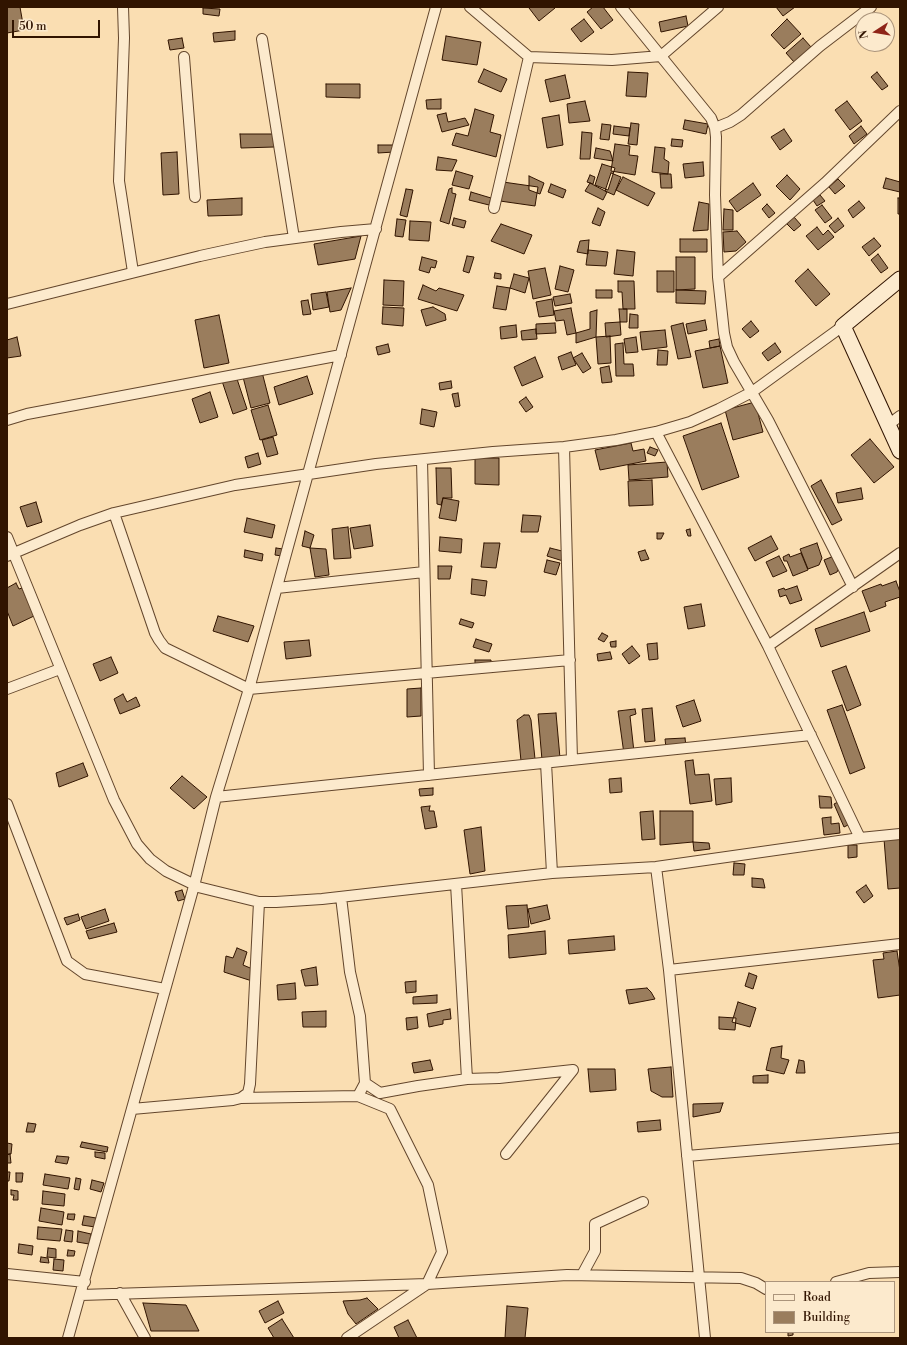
<!DOCTYPE html>
<style>
body{margin:0}
#map{position:relative;width:907px;height:1345px;overflow:hidden;background:#fadeb2;font-family:"Libre Bodoni",serif}
canvas{display:block}
.frame{position:absolute;inset:0;border:8px solid #311400;pointer-events:none}
.legend{position:absolute;left:765px;top:1281px;width:130px;height:52px;box-sizing:border-box;background:#fceacd;border:1px solid #ab947b;margin:0;padding:5px 7px;list-style:none;font-size:12px;color:#311400}
.legend li{display:flex;align-items:center;gap:8px;height:20px}
.legend b{width:20px;border:1px solid #ab947b}
.north{position:absolute;left:855px;top:12px;width:40px;height:40px;box-sizing:border-box;background:#fceacd;border:1px solid #ab947b;border-radius:50%;rotate:258deg;font-size:11px;font-weight:700;line-height:16px;text-align:center;color:#311400}
.north::after{content:'';display:block;margin:auto;width:14px;height:18px;background:#8f2418;clip-path:polygon(50% 0,100% 100%,50% 72%,0 100%)}
.scale{position:absolute;left:12px;top:20px;width:88px;height:18px;box-sizing:border-box;border:2px solid #311400;border-top:0;padding-left:5px;font-size:12px;line-height:14px;white-space:nowrap;color:#311400;-webkit-text-stroke:3px #fceacd;paint-order:stroke}
</style>
<div id="map">
<canvas width="907" height="1345"></canvas>
<div class="frame"></div>
<ul class="legend">
<li><b style="height:5px;background:#fceacd"></b>Road</li>
<li><b style="height:11px;background:#9a7d5d"></b>Building</li>
</ul>
<div class="north">N</div>
<div class="scale">50 m</div>
</div>
<script>
const ctx = document.querySelector('canvas').getContext('2d');
ctx.lineJoin = 'round';
function fillPath(path, color) { ctx.fillStyle = color; ctx.fill(path, 'evenodd'); }
const shape = rows => new Path2D(rows.map(r => 'M' + r).join(''));
function stroke(path, color, width, dash) { ctx.strokeStyle = color; ctx.lineWidth = width; ctx.lineCap = dash ? 'butt' : 'round'; ctx.setLineDash(dash || []); ctx.stroke(path); }
const building = shape([
 [7,7,20,7,24,30,7,33,7,7],
 [530,7,554,7,555,8,539,21,529,8,530,7],
 [593,7,603,7,613,20,601,29,587,12,593,7],
 [776,7,795,7,783,16,776,7],
 [203,8,220,9,219,16,203,14,203,8],
 [686,16,688,26,661,32,659,22,686,16],
 [584,19,594,32,581,42,571,29,584,19],
 [787,19,801,34,784,49,771,35,787,19],
 [235,31,235,40,214,42,213,33,235,31],
 [446,36,481,42,477,65,442,60,446,36],
 [182,38,184,48,170,50,168,40,182,38],
 [803,38,811,47,794,62,786,53,803,38],
 [484,69,507,79,501,92,478,82,484,69],
 [628,72,648,73,646,97,626,96,628,72],
 [877,72,888,86,882,90,871,77,877,72],
 [565,75,570,98,550,102,545,80,565,75],
 [326,84,360,84,360,98,326,97,326,84],
 [441,99,441,109,427,109,426,100,441,99],
 [585,101,590,121,569,123,567,104,585,101],
 [847,101,862,121,850,130,835,110,847,101],
 [475,109,494,115,490,132,501,135,496,157,452,145,456,133,468,136,475,109],
 [446,113,448,122,465,118,469,125,442,132,437,115,446,113],
 [559,115,563,145,547,148,542,118,559,115],
 [685,120,708,124,706,134,683,129,685,120],
 [631,123,639,124,637,145,628,144,631,123],
 [602,124,611,125,609,140,600,139,602,124],
 [614,126,630,128,629,136,613,134,614,126],
 [861,126,867,134,854,144,849,136,861,126],
 [784,129,792,141,780,150,771,137,784,129],
 [582,132,592,133,590,159,580,159,582,132],
 [240,134,274,134,274,147,241,148,240,134],
 [672,139,683,140,682,147,671,146,672,139],
 [615,144,630,146,629,155,638,156,635,175,611,171,615,144],
 [378,145,394,145,394,152,378,153,378,145],
 [655,147,665,148,664,159,669,162,668,174,652,172,655,147],
 [596,148,610,151,613,161,594,158,596,148],
 [177,152,179,194,163,195,161,153,177,152],
 [438,157,457,160,452,171,436,170,438,157],
 [703,162,704,176,685,178,683,164,703,162],
 [602,164,615,168,608,190,595,185,602,164],
 [456,171,473,176,469,189,452,185,456,171],
 [611,173,621,177,614,195,605,191,611,173],
 [660,174,671,174,672,188,661,188,660,174],
 [590,175,595,177,593,184,587,182,590,175],
 [787,175,800,189,790,200,776,186,787,175],
 [529,176,544,183,540,194,529,190,529,176],
 [623,177,655,193,648,206,616,190,623,177],
 [886,178,900,182,900,192,883,188,886,178],
 [838,179,845,186,835,194,829,187,838,179],
 [503,182,538,187,535,206,500,201,503,182],
 [590,183,607,192,603,200,585,191,590,183],
 [753,183,761,195,737,212,729,201,753,183],
 [551,184,566,190,563,198,548,192,551,184],
 [452,188,452,193,456,194,449,224,440,221,449,189,452,188],
 [406,189,413,190,407,217,400,215,406,189],
 [471,192,491,198,489,205,469,200,471,192],
 [820,195,825,201,817,206,813,200,820,195],
 [242,198,242,215,208,216,207,200,242,198],
 [898,198,900,198,900,214,898,214,898,198],
 [859,201,865,208,853,218,848,210,859,201],
 [699,202,709,204,708,230,693,231,699,202],
 [767,204,775,213,769,218,762,209,767,204],
 [822,205,832,218,825,223,815,210,822,205],
 [598,208,605,212,600,226,592,223,598,208],
 [724,209,733,210,733,230,723,230,724,209],
 [794,217,801,225,794,231,787,224,794,217],
 [454,218,466,221,464,228,452,225,454,218],
 [838,218,844,226,835,233,829,226,838,218],
 [397,219,406,220,403,237,395,236,397,219],
 [410,221,431,222,429,241,409,240,410,221],
 [501,224,532,235,524,254,491,241,501,224],
 [817,227,823,235,828,230,834,237,818,250,806,236,817,227],
 [737,231,746,242,736,251,724,252,723,232,737,231],
 [361,236,355,259,318,265,314,244,361,236],
 [874,238,881,246,869,256,862,247,874,238],
 [680,239,707,239,707,252,680,252,680,239],
 [589,240,588,254,577,252,580,241,589,240],
 [588,250,608,252,606,266,586,265,588,250],
 [617,250,635,252,633,276,614,274,617,250],
 [878,254,888,268,881,273,871,260,878,254],
 [467,256,474,257,469,273,463,271,467,256],
 [422,257,437,261,435,268,431,267,429,273,419,270,422,257],
 [676,257,695,257,695,289,676,290,676,257],
 [560,266,574,270,568,292,555,289,560,266],
 [545,268,551,295,533,299,528,271,545,268],
 [808,269,830,294,816,306,795,281,808,269],
 [657,271,674,271,674,292,657,292,657,271],
 [495,273,501,274,501,279,494,278,495,273],
 [514,274,529,278,525,293,510,288,514,274],
 [384,280,404,281,403,306,383,305,384,280],
 [618,281,634,281,635,309,623,309,622,292,618,292,618,281],
 [423,285,436,291,439,288,464,295,457,311,418,299,423,285],
 [497,286,510,288,506,310,493,308,497,286],
 [351,288,341,310,330,312,327,292,351,288],
 [596,290,612,290,612,298,596,298,596,290],
 [676,290,706,291,705,304,676,303,676,290],
 [326,292,329,307,313,310,311,294,326,292],
 [570,294,572,303,555,306,553,297,570,294],
 [552,299,554,315,539,317,536,302,552,299],
 [308,300,311,314,303,315,301,301,308,300],
 [383,307,404,308,403,326,382,324,383,307],
 [433,307,445,314,446,320,426,326,421,310,433,307],
 [571,308,576,333,567,335,564,320,556,321,554,311,571,308],
 [619,309,627,309,627,322,620,322,619,309],
 [597,310,596,337,576,343,576,333,590,329,590,312,597,310],
 [630,314,638,315,638,328,629,328,630,314],
 [219,315,229,363,204,368,195,320,219,315],
 [705,320,707,330,688,334,686,324,705,320],
 [751,321,759,331,750,338,742,329,751,321],
 [620,322,621,335,606,337,605,323,620,322],
 [555,323,556,333,536,334,536,324,555,323],
 [683,323,691,357,678,359,671,326,683,323],
 [516,325,517,337,501,339,500,327,516,325],
 [536,329,537,339,522,340,521,331,536,329],
 [665,330,667,347,642,350,640,332,665,330],
 [610,336,611,363,598,364,596,337,610,336],
 [17,337,21,356,7,358,7,340,17,337],
 [636,337,638,352,626,353,624,339,636,337],
 [719,339,720,346,710,348,709,341,719,339],
 [623,343,624,364,633,364,634,376,616,376,615,344,623,343],
 [775,343,781,352,768,361,762,353,775,343],
 [388,344,390,352,378,355,376,347,388,344],
 [720,346,728,383,703,388,695,351,720,346],
 [658,350,668,351,667,365,657,365,658,350],
 [571,352,576,365,562,370,558,357,571,352],
 [582,353,591,368,583,373,573,358,582,353],
 [535,357,543,377,522,386,514,367,535,357],
 [609,366,612,382,602,383,600,368,609,366],
 [262,372,270,403,251,408,243,377,262,372],
 [236,376,247,409,233,414,222,381,236,376],
 [307,376,313,394,279,405,274,387,307,376],
 [451,381,452,388,440,390,439,383,451,381],
 [210,392,218,417,200,423,192,399,210,392],
 [458,393,460,406,455,407,452,394,458,393],
 [526,397,533,407,526,412,519,402,526,397],
 [755,402,763,432,733,440,725,410,755,402],
 [268,405,277,435,260,440,251,410,268,405],
 [422,409,437,412,434,427,420,424,422,409],
 [721,423,739,477,702,490,683,436,721,423],
 [273,437,278,454,267,457,262,440,273,437],
 [870,439,894,467,874,483,851,455,870,439],
 [631,443,633,451,644,449,646,461,600,470,595,450,631,443],
 [650,447,658,450,655,456,647,453,650,447],
 [258,453,261,464,248,468,245,457,258,453],
 [475,458,499,458,499,485,475,484,475,458],
 [667,462,668,477,629,480,628,465,667,462],
 [436,468,451,468,452,498,443,498,441,505,437,504,436,468],
 [652,480,653,505,629,506,628,481,652,480],
 [821,480,842,520,832,525,811,486,821,480],
 [861,488,863,499,838,503,836,493,861,488],
 [443,498,459,501,456,521,439,518,443,498],
 [36,502,42,522,27,527,20,507,36,502],
 [523,515,541,516,538,532,521,532,523,515],
 [247,518,275,525,272,538,244,532,247,518],
 [370,525,373,546,354,549,350,528,370,525],
 [348,527,351,558,334,559,332,529,348,527],
 [690,529,691,536,688,536,686,530,690,529],
 [305,531,314,535,310,548,302,546,305,531],
 [657,533,664,533,661,539,657,539,657,533],
 [771,536,778,549,755,561,748,548,771,536],
 [440,537,462,539,461,553,439,551,440,537],
 [484,543,500,543,496,568,481,567,484,543],
 [817,543,822,558,819,565,808,569,800,549,817,543],
 [276,548,283,549,282,556,275,555,276,548],
 [310,548,326,549,329,575,315,577,310,548],
 [550,548,566,552,563,561,547,556,550,548],
 [245,550,263,554,262,561,244,557,245,550],
 [645,550,649,559,641,561,638,552,645,550],
 [801,553,808,570,793,576,787,561,784,561,783,557,789,554,790,557,801,553],
 [779,556,787,571,773,577,766,562,779,556],
 [834,556,839,568,837,572,830,575,824,560,834,556],
 [547,560,560,563,556,575,544,572,547,560],
 [438,566,452,566,450,579,438,579,438,566],
 [472,579,487,581,485,596,471,594,472,579],
 [896,581,900,592,900,597,885,602,886,606,870,612,862,591,881,584,882,586,896,581],
 [16,583,19,589,22,588,34,616,13,626,7,611,7,588,16,583],
 [797,586,802,600,790,604,786,595,780,597,778,590,784,588,785,590,797,586],
 [701,604,705,626,688,629,684,607,701,604],
 [864,612,870,631,821,647,815,629,864,612],
 [218,616,254,626,248,642,213,631,218,616],
 [461,619,474,623,472,628,459,624,461,619],
 [602,633,608,636,604,642,598,639,602,633],
 [476,639,492,644,489,652,473,647,476,639],
 [309,640,311,656,286,659,284,642,309,640],
 [616,641,616,647,611,647,610,642,616,641],
 [657,643,658,659,649,660,647,644,657,643],
 [632,646,640,656,629,664,622,654,632,646],
 [610,652,612,659,598,661,597,654,610,652],
 [111,657,118,673,100,681,93,664,111,657],
 [475,660,491,660,491,666,475,667,475,660],
 [846,666,861,705,847,711,832,671,846,666],
 [421,688,421,716,407,717,407,689,421,688],
 [123,694,127,702,136,697,140,706,120,714,114,699,123,694],
 [694,700,701,721,683,727,676,706,694,700],
 [842,705,865,768,850,774,827,710,842,705],
 [652,708,655,741,645,742,642,709,652,708],
 [635,709,636,714,630,716,634,752,624,754,618,711,635,709],
 [556,713,560,758,542,760,538,714,556,713],
 [524,715,529,715,531,720,535,759,521,761,517,720,524,715],
 [685,738,686,746,666,748,665,739,685,738],
 [693,760,695,775,709,774,712,801,690,804,685,761,693,760],
 [83,763,88,776,59,787,56,773,83,763],
 [182,776,207,797,194,809,170,788,182,776],
 [621,778,622,792,610,793,609,779,621,778],
 [731,778,732,802,716,805,714,779,731,778],
 [433,788,433,795,420,796,419,789,433,788],
 [819,796,831,797,832,808,820,808,819,796],
 [840,801,850,824,844,827,834,804,840,801],
 [430,806,429,811,434,811,437,827,425,829,421,807,430,806],
 [653,811,655,839,642,840,640,812,653,811],
 [660,811,693,811,693,842,660,845,660,811],
 [831,817,831,824,839,823,840,833,824,835,822,818,831,817],
 [481,827,485,871,470,874,464,830,481,827],
 [900,838,900,888,888,889,884,839,900,838],
 [693,842,709,843,710,849,694,851,693,842],
 [848,845,857,845,857,857,848,858,848,845],
 [734,863,745,864,744,875,733,875,734,863],
 [752,878,763,879,765,888,752,887,752,878],
 [866,885,873,896,864,903,856,892,866,885],
 [182,890,185,899,178,901,175,892,182,890],
 [527,905,529,927,508,929,506,906,527,905],
 [547,905,550,919,531,924,528,909,547,905],
 [105,909,109,921,86,929,81,917,105,909],
 [78,914,80,920,67,925,64,918,78,914],
 [114,923,117,932,89,939,86,931,114,923],
 [545,931,546,954,509,958,508,935,545,931],
 [614,936,615,950,569,954,568,940,614,936],
 [237,948,247,952,243,965,255,970,252,981,224,972,226,956,233,958,237,948],
 [897,951,900,971,900,995,878,998,873,960,884,959,883,953,897,951],
 [316,967,318,985,305,986,301,970,316,967],
 [749,973,757,976,753,989,745,986,749,973],
 [416,981,416,992,406,993,405,982,416,981],
 [295,983,296,999,278,1000,277,985,295,983],
 [647,988,651,992,655,999,629,1004,626,990,647,988],
 [437,995,437,1003,413,1004,413,997,437,995],
 [738,1002,756,1008,750,1027,732,1022,738,1002],
 [450,1009,451,1019,443,1020,443,1024,429,1027,427,1014,450,1009],
 [326,1011,326,1027,303,1027,302,1012,326,1011],
 [417,1017,418,1028,407,1030,406,1018,417,1017],
 [719,1017,736,1018,735,1030,719,1029,719,1017],
 [782,1046,781,1058,789,1060,784,1074,766,1070,771,1048,782,1046],
 [430,1060,433,1070,414,1073,412,1063,430,1060],
 [799,1060,804,1061,805,1073,796,1073,799,1060],
 [671,1067,673,1097,662,1097,651,1091,648,1069,671,1067],
 [588,1069,615,1069,616,1090,590,1092,588,1069],
 [768,1075,768,1083,753,1083,753,1076,768,1075],
 [723,1103,720,1112,693,1117,693,1104,723,1103],
 [660,1120,661,1130,638,1132,637,1122,660,1120],
 [28,1123,36,1124,34,1132,26,1132,28,1123],
 [82,1142,108,1147,107,1152,80,1147,82,1142],
 [7,1143,12,1144,11,1154,7,1154,7,1143],
 [95,1152,105,1153,105,1159,95,1157,95,1152],
 [10,1154,11,1163,7,1163,7,1155,10,1154],
 [57,1156,69,1157,67,1164,55,1162,57,1156],
 [7,1172,10,1172,9,1181,7,1181,7,1172],
 [16,1173,23,1173,22,1182,16,1182,16,1173],
 [45,1174,70,1178,68,1189,43,1185,45,1174],
 [76,1178,81,1179,79,1190,74,1189,76,1178],
 [92,1180,104,1183,101,1192,90,1189,92,1180],
 [11,1190,18,1191,18,1200,13,1200,14,1195,11,1195,11,1190],
 [43,1191,65,1194,64,1206,42,1204,43,1191],
 [41,1208,64,1212,62,1225,39,1221,41,1208],
 [68,1214,75,1214,74,1220,67,1219,68,1214],
 [84,1216,96,1218,95,1227,82,1225,84,1216],
 [38,1227,62,1229,60,1241,37,1239,38,1227],
 [66,1230,73,1231,72,1242,64,1241,66,1230],
 [78,1231,91,1234,89,1244,77,1242,78,1231],
 [19,1244,33,1246,32,1255,18,1253,19,1244],
 [48,1248,56,1249,56,1258,47,1257,48,1248],
 [68,1250,75,1251,74,1256,67,1256,68,1250],
 [41,1257,48,1258,49,1263,40,1262,41,1257],
 [54,1259,64,1260,63,1271,53,1270,54,1259],
 [367,1298,378,1309,356,1324,348,1314,343,1301,360,1300,367,1298],
 [278,1301,284,1313,265,1323,259,1311,278,1301],
 [143,1303,186,1305,199,1331,151,1331,143,1303],
 [507,1306,528,1308,525,1338,505,1338,507,1306],
 [282,1319,294,1338,274,1338,268,1328,282,1319],
 [408,1320,417,1338,399,1338,394,1327,408,1320],
 [788,1332,793,1332,793,1335,788,1336,788,1332]
]);
fillPath(building, '#9a7d5d');
stroke(building, '#311400', 1);
const street = shape([
 [123,7,124,38,119,181,133,272],
 [470,7,529,57,612,60,661,56,718,7],
 [621,7,711,118,715,128,716,137,715,195,718,277,724,333,727,347,734,362,768,420,853,587],
 [262,39,294,238],
 [184,57,195,197],
 [715,128,730,122,741,115,820,46,871,7],
 [494,208,529,57],
 [718,277,825,183,900,111],
 [7,304,200,256,237,248,265,242,341,232,376,229],
 [7,420,27,414,341,355],
 [888,425,900,416],
 [656,432,768,646,860,838],
 [564,447,572,760],
 [422,460,429,775],
 [114,513,155,633,159,640,165,648,249,689,570,660],
 [7,537,114,800,137,844,150,859,166,871,195,885],
 [7,556,80,525,114,513,235,485,376,464,493,452,564,447,616,440,656,432,690,422,719,409,752,392,843,326],
 [277,588,424,572],
 [768,646,900,553],
 [7,689,60,669],
 [546,763,552,873],
 [216,797,811,735],
 [7,804,67,961,85,974,165,989],
 [656,867,669,970],
 [194,886,259,902,276,902,322,899,552,873,656,867,860,838,900,834],
 [341,897,350,972,360,1016,365,1083,358,1096],
 [467,1079,499,1078,573,1070,506,1154],
 [365,1083,380,1093,418,1086,467,1079,456,884],
 [241,1098,358,1096,390,1109,428,1185,442,1252,427,1284,347,1338],
 [132,1109,233,1100,241,1098,248,1093,250,1084,259,902],
 [687,1156,900,1138],
 [7,1274,85,1282],
 [582,1275,595,1251,595,1224,643,1202],
 [836,1282,869,1273,900,1272],
 [120,1293,145,1338],
 [81,1295,427,1284,567,1275,741,1278,756,1283,766,1289],
 [68,1338,194,886,216,797,249,689,436,7],
 [705,1338,669,970,900,944]
]);
const secondary = shape([
 [900,279,843,326,900,451]
]);
stroke(street, '#63462c', 12);
stroke(secondary, '#311400', 17);
stroke(street, '#fceacd', 10);
stroke(secondary, '#fceacd', 15);
</script>
